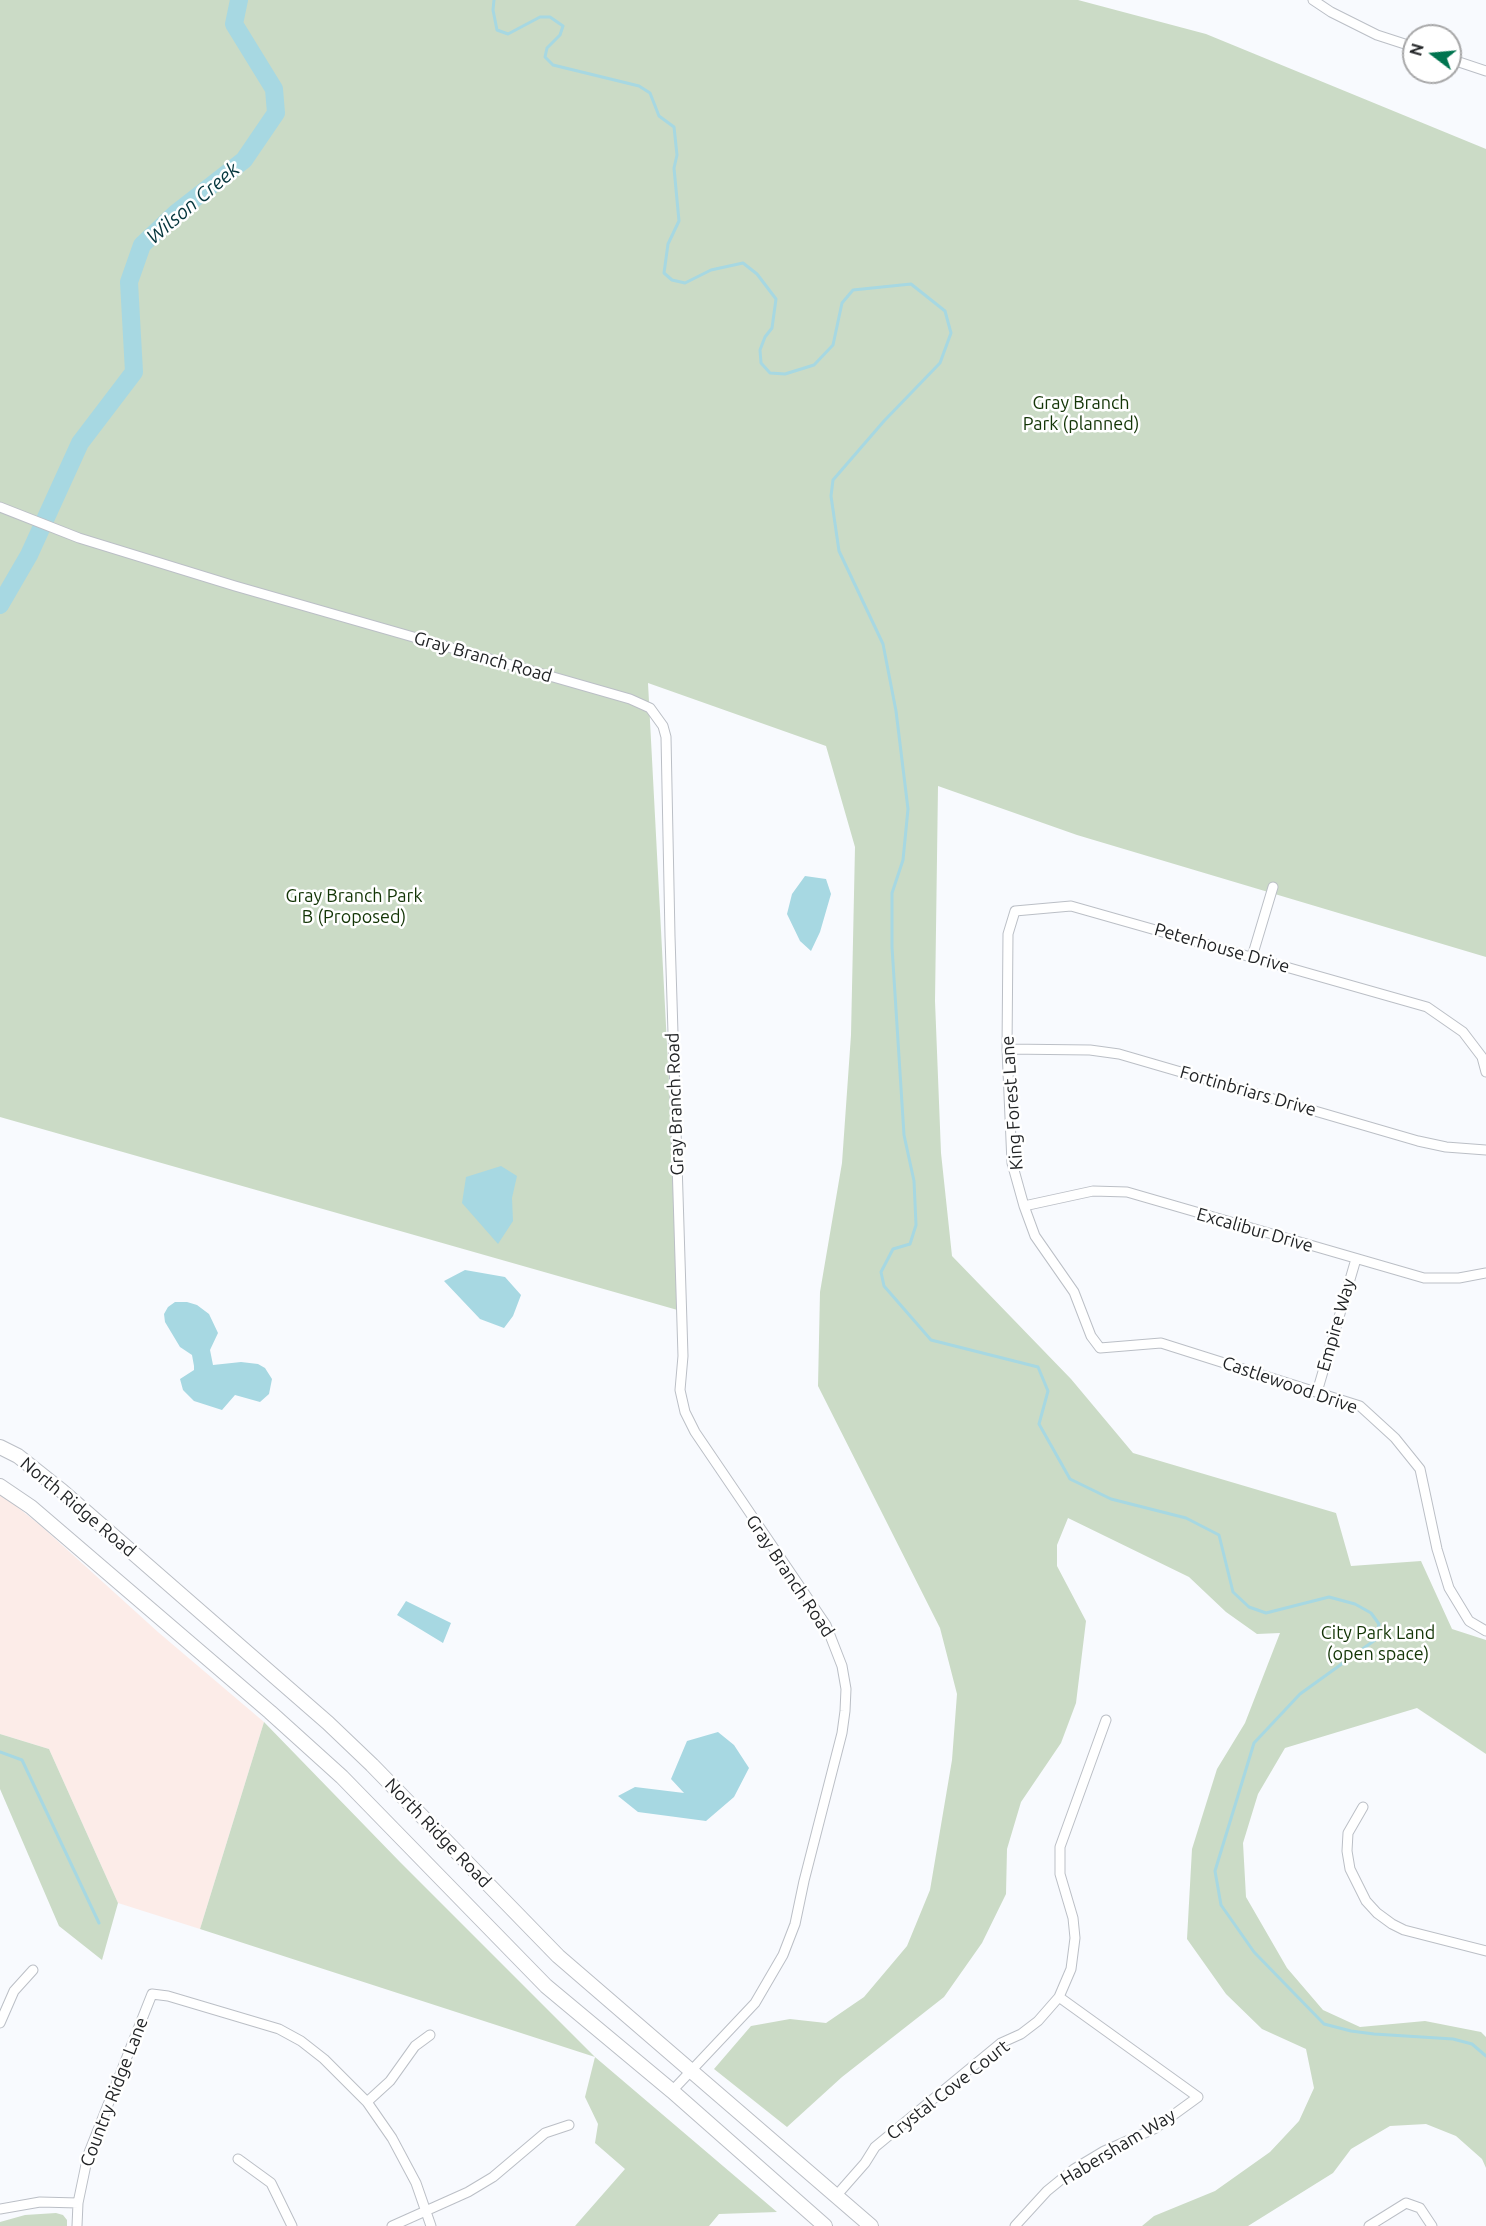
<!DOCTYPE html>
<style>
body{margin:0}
#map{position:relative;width:1486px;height:2226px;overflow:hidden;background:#f8fafe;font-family:Ubuntu,sans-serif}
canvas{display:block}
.north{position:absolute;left:1402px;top:24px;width:60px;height:60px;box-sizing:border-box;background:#fff;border:2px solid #a7a7a8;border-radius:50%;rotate:286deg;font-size:16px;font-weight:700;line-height:24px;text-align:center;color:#222426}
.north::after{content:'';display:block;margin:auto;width:21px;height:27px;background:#00744f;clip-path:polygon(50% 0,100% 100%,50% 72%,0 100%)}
</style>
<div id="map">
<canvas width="1486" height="2226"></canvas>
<div class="north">N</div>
</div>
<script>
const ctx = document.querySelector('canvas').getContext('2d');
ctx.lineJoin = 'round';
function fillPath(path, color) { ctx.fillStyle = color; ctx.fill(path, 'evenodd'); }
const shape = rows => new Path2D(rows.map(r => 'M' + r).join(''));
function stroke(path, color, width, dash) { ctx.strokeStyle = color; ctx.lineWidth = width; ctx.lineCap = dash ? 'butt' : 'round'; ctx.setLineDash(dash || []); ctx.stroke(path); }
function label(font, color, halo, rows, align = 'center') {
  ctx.font = font + ' Ubuntu,sans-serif'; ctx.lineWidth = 5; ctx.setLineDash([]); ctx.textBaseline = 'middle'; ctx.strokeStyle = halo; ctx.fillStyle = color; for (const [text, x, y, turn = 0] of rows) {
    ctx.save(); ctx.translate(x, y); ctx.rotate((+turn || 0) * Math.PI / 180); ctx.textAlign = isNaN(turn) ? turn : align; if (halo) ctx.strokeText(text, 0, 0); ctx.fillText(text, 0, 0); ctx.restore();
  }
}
fillPath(shape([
 [0,1493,41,1526,158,1632,264,1722,200,1929,118,1903,49,1749,0,1734]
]), '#fcece8');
fillPath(shape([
 [0,0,1078,0,1206,34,1486,149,1486,957,1077,835,938,786,935,1001,941,1153,952,1256,1071,1379,1133,1453,1336,1513,1351,1566,1421,1561,1452,1629,1486,1640,1486,1754,1417,1708,1285,1748,1258,1794,1243,1843,1246,1897,1287,1968,1323,2010,1360,2027,1425,2021,1481,2032,1486,2037,1486,2168,1482,2159,1456,2136,1426,2124,1390,2126,1351,2149,1333,2173,1248,2226,1142,2226,1154,2216,1215,2191,1270,2152,1299,2121,1314,2088,1306,2049,1262,2029,1226,1994,1187,1939,1192,1849,1217,1769,1245,1723,1280,1633,1257,1634,1226,1612,1189,1577,1068,1518,1057,1545,1057,1566,1086,1621,1076,1703,1061,1743,1021,1802,1007,1849,1006,1894,982,1943,944,1997,842,2077,787,2127,714,2069,751,2026,790,2019,826,2023,864,1997,907,1946,930,1890,952,1760,957,1694,940,1628,818,1386,820,1292,842,1163,851,1035,855,847,826,746,648,683,681,1311,0,1117],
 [264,1722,400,1862,595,2057,777,2212,719,2214,709,2226,575,2226,625,2169,595,2143,598,2124,585,2097,595,2057,200,1929],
 [0,1734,49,1749,118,1903,102,1960,59,1926,0,1789],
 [56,2213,63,2215,67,2220,67,2226,0,2226,0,2222,25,2215]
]), '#cbdbc6');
fillPath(shape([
 [805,876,826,879,831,894,820,932,811,951,800,941,787,914,792,894],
 [501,1166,517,1176,512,1198,513,1221,498,1244,462,1203,466,1177],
 [465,1270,505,1277,521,1295,513,1316,504,1328,480,1319,444,1281],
 [175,1302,187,1302,197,1305,209,1314,218,1333,210,1350,213,1365,241,1362,258,1364,265,1368,272,1379,269,1394,260,1402,235,1395,222,1410,194,1401,183,1390,180,1379,194,1370,194,1366,192,1355,180,1347,165,1322,164,1314,168,1307],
 [406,1601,451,1623,443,1643,397,1615],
 [718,1732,734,1745,749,1768,734,1797,706,1821,638,1812,618,1796,635,1787,684,1793,671,1779,687,1741]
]), '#a7d8e2');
stroke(shape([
 [494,0,493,10,497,30,508,34,540,17,550,17,563,26,560,35,547,48,545,57,553,65,639,86,650,93,659,116,674,127,677,155,674,168,679,221,668,244,664,273,672,280,685,283,711,270,743,263,757,274,776,299,772,328,765,337,760,350,761,363,770,373,785,374,814,365,833,345,842,303,853,290,911,284,945,311,951,333,940,363,884,421,833,480,831,496,839,551,883,644,896,711,908,809,903,860,892,893,892,947,904,1135,914,1181,916,1225,910,1244,893,1249,881,1272,884,1286,931,1340,1038,1367,1048,1391,1039,1424,1070,1479,1111,1499,1186,1518,1219,1535,1233,1592,1249,1607,1266,1613,1329,1597,1355,1604,1371,1613,1379,1624,1375,1640,1300,1694,1254,1743,1215,1871,1221,1905,1254,1952,1324,2024,1351,2031,1374,2034,1453,2039,1472,2044,1486,2056],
 [0,1752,22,1760,99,1923]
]), '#a7d8e2', 3);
stroke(shape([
 [0,605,29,555,80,443,134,372,129,282,142,245,176,213,244,160,276,113,274,89,234,24,239,0]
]), '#a7d8e2', 18);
const street = shape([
 [1313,0,1331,12,1377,35,1414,47],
 [1450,59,1486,71],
 [0,507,79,538,235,586,630,699,650,708,663,726,666,737,670,936,683,1356,680,1390,685,1412,695,1432,826,1625,842,1666,846,1689,845,1711,842,1733,804,1881,795,1924,783,1955,755,2003,672,2091],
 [1252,957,1273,887],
 [1007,1049,1090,1050,1119,1054,1418,1141,1446,1147,1486,1150],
 [1486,1072,1482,1057,1463,1032,1427,1007,1071,906,1015,911,1008,934,1007,1049,1012,1163,1024,1206,1035,1236,1074,1292,1091,1336,1100,1348,1161,1343,1360,1406,1395,1438,1420,1469,1437,1549,1449,1588,1469,1621,1486,1631],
 [1024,1206,1093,1191,1127,1192,1424,1278,1459,1278,1486,1273],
 [1317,1392,1356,1259],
 [1363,1807,1348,1833,1347,1851,1350,1869,1366,1901,1377,1913,1392,1924,1404,1930,1486,1951],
 [0,2023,14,1991,33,1970],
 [367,2102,390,2081,415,2046,430,2035],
 [238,2159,271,2183,292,2226],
 [836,2196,865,2163,875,2147,1001,2043,1021,2034,1038,2021,1059,1997,1071,1969,1075,1938,1073,1918,1060,1874,1060,1847,1106,1720],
 [0,2209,40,2202,78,2203],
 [77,2226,78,2203,88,2155,152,1994,168,1996,279,2029,301,2041,324,2059,367,2102,392,2138,416,2183,431,2226],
 [392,2226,468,2192,493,2177,545,2133,569,2125],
 [1015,2226,1047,2191,1074,2169,1104,2151,1154,2129,1198,2097,1059,1997],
 [1369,2226,1406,2203,1420,2208,1432,2226]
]);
const secondary = shape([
 [0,1447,18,1456,62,1491,328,1723,372,1765,558,1956,871,2226],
 [0,1486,31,1507,270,1712,342,1777,546,1986,672,2091,825,2226]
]);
stroke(street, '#bbbfc6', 11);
stroke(secondary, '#bbbfc6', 16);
stroke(street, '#fff', 9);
stroke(secondary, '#fff', 14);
label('18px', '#133506', '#fff', [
 ["Gray Branch",1081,403],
 ["Park (planned)",1081,424],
 ["Gray Branch Park",354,896],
 ["B (Proposed)",354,917],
 ["City Park Land",1378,1633],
 ["(open space)",1378,1654]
]);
label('18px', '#222426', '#fff', [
 ["Gray Branch Road",483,657,16],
 ["Peterhouse Drive",1222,948,16],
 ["Fortinbriars Drive",1248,1091,16],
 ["King Forest Lane",1012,1103,-94],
 ["Gray Branch Road",675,1104,-92],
 ["Excalibur Drive",1255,1230,16],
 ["Empire Way",1336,1325,-74],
 ["Castlewood Drive",1290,1385,19],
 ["North Ridge Road",78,1507,40],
 ["Gray Branch Road",790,1576,56],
 ["North Ridge Road",438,1833,46],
 ["Crystal Cove Court",948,2090,-38],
 ["Country Ridge Lane",114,2092,-69],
 ["Habersham Way",1118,2147,-31]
]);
label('italic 20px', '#04353c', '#fff', [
 ["Wilson Creek",193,203,-40]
]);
</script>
